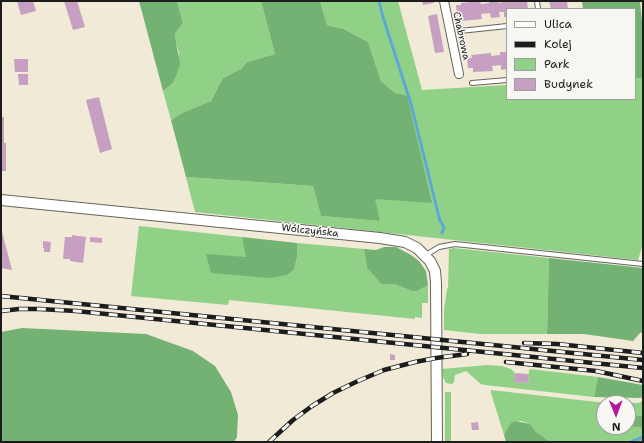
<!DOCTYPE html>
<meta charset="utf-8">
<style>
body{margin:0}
#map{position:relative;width:644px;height:443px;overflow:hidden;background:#f0ead6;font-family:"Shantell Sans",sans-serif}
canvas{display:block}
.frame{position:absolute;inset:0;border:2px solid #1c1c1c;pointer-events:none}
.legend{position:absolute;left:506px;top:8px;width:130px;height:92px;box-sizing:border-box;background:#f6f6f2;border:1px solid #9f9f9c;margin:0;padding:5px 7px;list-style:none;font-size:12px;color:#1c1c1c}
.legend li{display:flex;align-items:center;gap:8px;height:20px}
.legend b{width:20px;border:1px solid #9f9f9c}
.north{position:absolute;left:596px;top:395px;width:40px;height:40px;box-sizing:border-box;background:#f6f6f2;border:1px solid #9f9f9c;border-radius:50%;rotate:179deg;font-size:11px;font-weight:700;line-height:16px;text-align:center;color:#1c1c1c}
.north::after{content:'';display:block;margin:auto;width:14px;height:18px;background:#b5179e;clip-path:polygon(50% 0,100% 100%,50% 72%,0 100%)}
</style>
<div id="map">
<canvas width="644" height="443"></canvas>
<div class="frame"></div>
<ul class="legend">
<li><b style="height:5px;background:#fff"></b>Ulica</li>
<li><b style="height:5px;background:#1c1c1c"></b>Kolej</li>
<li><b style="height:11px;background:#91d087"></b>Park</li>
<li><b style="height:11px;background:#c69fc2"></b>Budynek</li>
</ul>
<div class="north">N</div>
</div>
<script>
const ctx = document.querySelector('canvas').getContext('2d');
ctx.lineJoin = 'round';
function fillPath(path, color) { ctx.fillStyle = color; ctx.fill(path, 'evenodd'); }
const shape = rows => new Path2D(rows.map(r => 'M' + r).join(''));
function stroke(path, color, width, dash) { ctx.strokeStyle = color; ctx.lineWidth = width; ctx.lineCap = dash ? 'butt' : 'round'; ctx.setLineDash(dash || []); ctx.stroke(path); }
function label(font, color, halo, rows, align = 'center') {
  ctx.font = font + ' "Shantell Sans",sans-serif'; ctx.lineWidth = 3; ctx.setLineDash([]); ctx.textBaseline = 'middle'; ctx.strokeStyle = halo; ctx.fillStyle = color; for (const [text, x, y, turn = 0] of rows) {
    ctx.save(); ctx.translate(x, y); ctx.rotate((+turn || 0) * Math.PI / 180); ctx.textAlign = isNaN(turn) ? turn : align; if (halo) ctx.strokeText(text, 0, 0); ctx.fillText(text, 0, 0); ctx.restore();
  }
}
fillPath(shape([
 [177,1,261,1,275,54,247,62,241,69,223,78,211,101,182,113,171,120,163,91,172,84,179,53,176,42,175,34,183,23],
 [320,1,398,1,422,90,507,85,507,99,635,99,635,78,643,78,643,244,638,260,195,212,186,177,313,186,321,216,380,221,374,199,395,93,381,81,368,42,344,29,327,25],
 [139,226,242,237,247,258,287,275,294,270,297,257,297,243,364,249,367,268,381,284,394,284,412,291,417,291,428,285,428,303,422,303,422,318,415,317,415,319,229,300,228,305,131,296],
 [454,248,549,258,547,334,480,334,444,330,444,309,447,289,448,288,449,249],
 [487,365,502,366,511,369,515,373,514,382,528,383,529,371,530,369,598,377,594,397,485,385,481,384,466,371,455,375,454,382,452,384,446,383,443,377,442,369],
 [491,390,597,402,638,403,643,401,643,416,631,415,628,417,628,403,604,403,604,427,628,427,628,426,643,428,643,442,549,442,544,437,537,433,530,424,522,421,516,421,509,427,504,435,491,393],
 [445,392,451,392,451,442,445,442]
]), '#91d087');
fillPath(shape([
 [139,1,177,1,183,23,175,34,176,42,180,64,176,76,172,84,163,91],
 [261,1,320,1,327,25,344,29,368,42,381,81,395,93,407,96,432,203,375,199,380,221,321,216,313,186,186,177,171,120,182,113,211,101,223,78,241,69,247,62,275,54],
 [582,1,640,1,643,32,643,78,635,78,635,9,583,9],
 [242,237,297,243,297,257,294,270,287,275,270,278,211,273,206,254,246,257],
 [384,247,396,247,411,255,419,261,426,271,428,285,417,291,412,291,394,284,381,284,367,268,364,249,376,250],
 [549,258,643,268,643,332,640,333,633,341,584,334,547,334],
 [22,328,146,334,193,351,215,366,231,392,238,415,237,437,234,442,1,442,1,332],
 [598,377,643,385,643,397,640,398,594,397],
 [631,415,643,416,643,428,628,426,628,417],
 [516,421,530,424,537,433,544,437,549,442,506,442,504,435,511,423]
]), '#74b274');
stroke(shape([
 [379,1,383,17,411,104,440,221,444,227,442,233],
 [631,442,643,437]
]), '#5ea8d6', 3);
fillPath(shape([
 [17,1,33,1,36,11,21,15],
 [64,1,77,1,85,27,73,30],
 [422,1,434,1,434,3,423,5],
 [480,1,481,4,489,3,489,1,498,1,498,3,503,2,503,1,527,1,528,9,507,9,507,17,504,17,504,12,499,12,500,17,491,18,490,13,481,14,482,19,462,21,462,16,457,16,456,5,461,5,461,3],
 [549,1,567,1,568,9,551,9],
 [437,14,444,52,435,53,428,16],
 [500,52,507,52,507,69,501,70,501,65,492,66,493,71,473,72,473,68,468,68,467,58,472,58,471,55,491,53,491,56,500,55],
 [14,59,28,59,28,72,15,72],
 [18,74,28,74,28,85,19,85],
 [99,97,112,149,100,153,86,100],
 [1,117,4,117,4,143,6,143,6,171,1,171],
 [2,232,12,270,1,268,1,233],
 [72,235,86,237,83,263,70,261,70,259,63,259,65,237,72,237],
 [90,237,102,238,102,243,90,242],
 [43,241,51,242,50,252,44,252,44,248,43,248],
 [390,354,395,355,395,360,390,360],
 [515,373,529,374,528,383,514,382],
 [478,422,479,430,472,430,471,423]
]), '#c69fc2');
const service = shape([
 [537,1,538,9],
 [460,31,507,26],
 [472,83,507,80],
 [426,255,439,247,455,244,643,264]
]);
const minor = shape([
 [444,1,459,74]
]);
const tertiary = shape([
 [1,200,380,238,405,242,417,248,430,261,435,271,436,283,437,442]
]);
stroke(service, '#66645d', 6);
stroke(minor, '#66645d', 10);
stroke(tertiary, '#66645d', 12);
stroke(service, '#fff', 4);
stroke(minor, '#fff', 8);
stroke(tertiary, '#fff', 10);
const rail = shape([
 [1,296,643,360],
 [1,311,19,309,39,309,76,311,643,368],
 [524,343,557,344,643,353],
 [506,362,596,371,643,381],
 [269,442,293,420,312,406,333,393,358,381,384,370,415,362,436,358,467,354]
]);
stroke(rail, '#1c1c1c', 4.5);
stroke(rail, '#f6f6f2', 3, [9]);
label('10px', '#1c1c1c', '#f6f6f2', [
 ["Chabrowa",461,36,78],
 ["Wólczyńska",310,231,6]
]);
</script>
